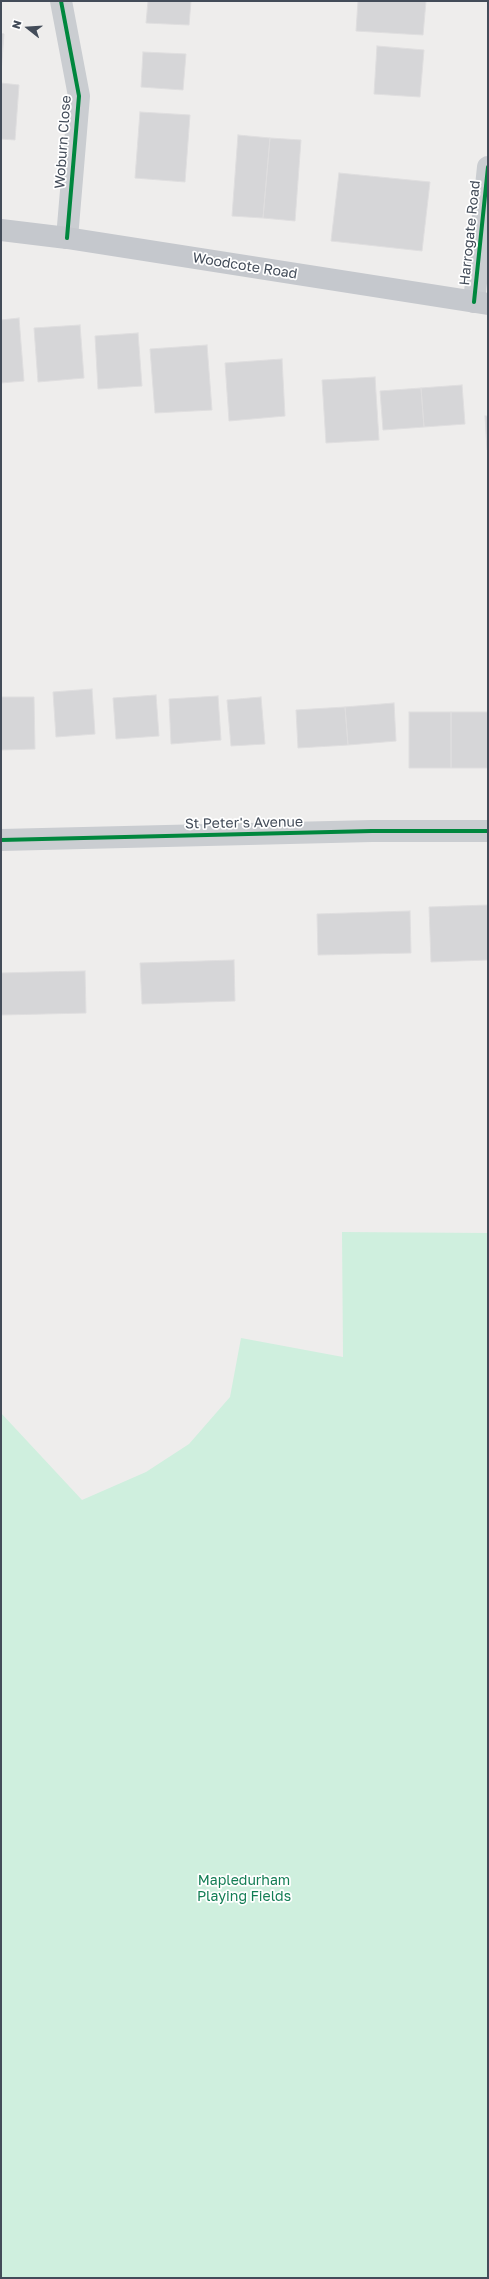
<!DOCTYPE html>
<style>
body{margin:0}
#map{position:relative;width:489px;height:2279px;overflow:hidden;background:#eeedec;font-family:"Golos Text",sans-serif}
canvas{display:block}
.frame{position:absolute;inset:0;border:2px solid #434c59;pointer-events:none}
.north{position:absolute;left:8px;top:8px;width:40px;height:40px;-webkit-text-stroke:3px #fff;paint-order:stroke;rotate:287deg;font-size:11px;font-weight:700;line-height:16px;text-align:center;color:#434c59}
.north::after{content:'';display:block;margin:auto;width:14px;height:18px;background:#434c59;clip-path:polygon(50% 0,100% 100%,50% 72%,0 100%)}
</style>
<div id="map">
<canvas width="489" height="2279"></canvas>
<div class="frame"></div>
<div class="north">N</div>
</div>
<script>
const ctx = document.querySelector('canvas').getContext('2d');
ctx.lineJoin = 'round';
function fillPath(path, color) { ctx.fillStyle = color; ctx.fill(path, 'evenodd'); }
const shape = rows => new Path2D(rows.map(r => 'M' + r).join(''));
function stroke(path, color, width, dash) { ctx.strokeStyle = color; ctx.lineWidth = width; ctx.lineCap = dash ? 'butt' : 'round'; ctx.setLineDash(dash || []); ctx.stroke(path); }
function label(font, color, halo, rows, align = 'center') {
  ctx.font = font + ' "Golos Text",sans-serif'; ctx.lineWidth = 3.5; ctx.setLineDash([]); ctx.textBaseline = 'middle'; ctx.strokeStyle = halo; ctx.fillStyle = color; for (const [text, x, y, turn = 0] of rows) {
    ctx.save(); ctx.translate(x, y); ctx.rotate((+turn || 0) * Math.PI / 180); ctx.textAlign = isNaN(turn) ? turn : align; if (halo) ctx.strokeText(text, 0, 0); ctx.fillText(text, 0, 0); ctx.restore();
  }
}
fillPath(shape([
 [342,1232,488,1233,488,2278,1,2278,1,1413,82,1500,146,1472,189,1444,230,1397,241,1338,343,1357]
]), '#cfefde');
const building = shape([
 [148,1,191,1,189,25,146,23,148,1],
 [358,1,426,1,423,35,356,31,358,1],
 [1,33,4,34,1,73,1,33],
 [377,46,424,50,420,97,374,94,377,46],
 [143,52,186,54,183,90,141,87,143,52],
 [1,83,19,85,15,140,1,139,1,83],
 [140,112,190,115,185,182,135,178,140,112],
 [238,135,270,138,263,218,232,216,238,135],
 [270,138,301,140,295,221,263,218,270,138],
 [339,173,430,182,422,251,331,241,339,173],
 [19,318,24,381,1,383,1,320,19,318],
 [80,325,84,378,38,382,34,328,80,325],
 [138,333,142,386,98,389,95,336,138,333],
 [207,345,212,410,155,413,150,349,207,345],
 [282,359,285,416,229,421,225,363,282,359],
 [375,377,379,440,326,443,322,380,375,377],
 [462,385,465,424,424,427,421,388,462,385],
 [421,388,424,427,383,430,380,391,421,388],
 [485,416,488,416,488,450,487,450,485,416],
 [92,689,95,734,56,737,53,692,92,689],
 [156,695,159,736,116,739,113,698,156,695],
 [218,696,221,740,171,744,169,699,218,696],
 [1,697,34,697,35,749,1,750,1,697],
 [261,697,265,744,231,746,227,700,261,697],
 [394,703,396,741,348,745,345,707,394,703],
 [345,707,348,745,298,748,296,710,345,707],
 [409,712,451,712,451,768,409,768,409,712],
 [451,712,488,712,488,768,451,768,451,712],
 [488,905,488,960,431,962,429,907,488,905],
 [410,911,411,953,318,955,317,914,410,911],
 [234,960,235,1001,142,1004,140,963,234,960],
 [85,971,86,1013,1,1015,1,973,85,971]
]);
fillPath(building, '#d6d6d8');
stroke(building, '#dfdedf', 1);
stroke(shape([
 [61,1,79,96,67,238],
 [474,302,488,167],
 [1,840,372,831,488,831]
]), '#cacdd1', 22);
stroke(shape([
 [1,230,67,238,488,304]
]), '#c5c8cd', 22);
stroke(shape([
 [61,1,79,96,67,238],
 [474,302,488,167],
 [1,840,372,831,488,831]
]), '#00873e', 4);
label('14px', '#434c59', '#fff', [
 ["Woburn Close",63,142,-86],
 ["Harrogate Road",470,233,-84],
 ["Woodcote Road",245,266,9],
 ["St Peter's Avenue",244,823,-1]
]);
label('14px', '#127d54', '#fff', [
 ["Mapledurham",244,1881],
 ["Playing Fields",244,1897]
]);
</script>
